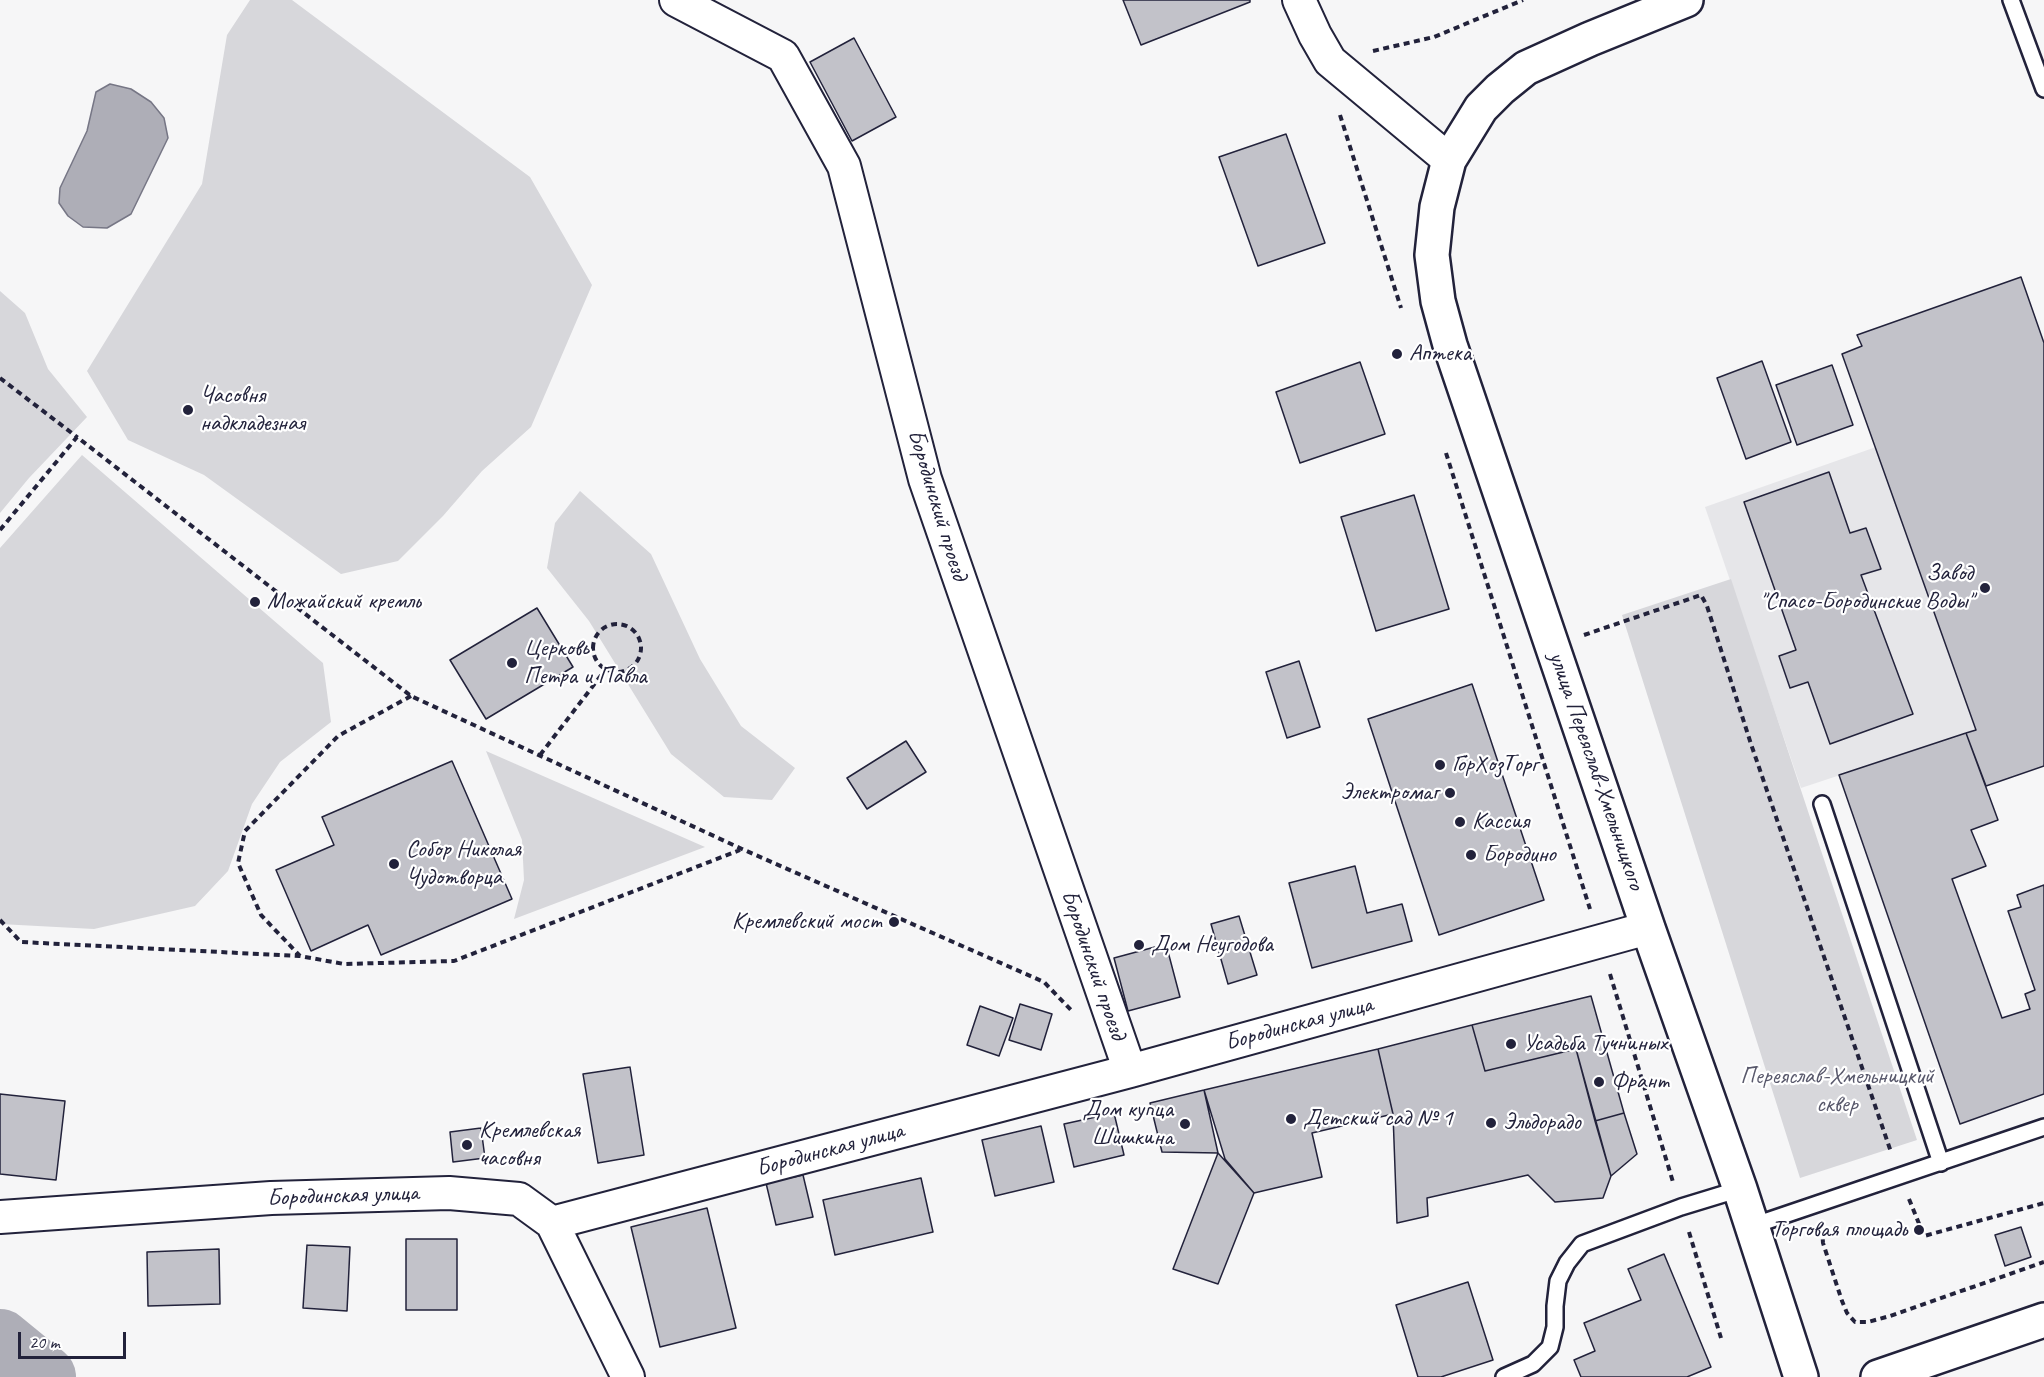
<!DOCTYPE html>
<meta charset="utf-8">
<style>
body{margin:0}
#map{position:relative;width:2044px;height:1377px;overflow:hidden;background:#f6f6f7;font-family:Caveat,sans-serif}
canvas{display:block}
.scale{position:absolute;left:18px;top:1332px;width:108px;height:27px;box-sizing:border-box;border:3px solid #22223b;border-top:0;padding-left:8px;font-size:18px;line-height:21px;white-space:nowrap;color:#22223b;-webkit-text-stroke:4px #fff;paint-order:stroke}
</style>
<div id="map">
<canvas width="2044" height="1377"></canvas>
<div class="scale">20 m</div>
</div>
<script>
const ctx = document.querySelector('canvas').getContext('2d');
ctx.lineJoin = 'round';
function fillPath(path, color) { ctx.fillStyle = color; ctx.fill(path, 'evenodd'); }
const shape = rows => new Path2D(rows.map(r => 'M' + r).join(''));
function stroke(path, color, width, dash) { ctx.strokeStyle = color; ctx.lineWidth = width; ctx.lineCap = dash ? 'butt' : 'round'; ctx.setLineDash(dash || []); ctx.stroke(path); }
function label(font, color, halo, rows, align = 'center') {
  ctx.font = font + ' Caveat,sans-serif'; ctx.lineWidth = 4.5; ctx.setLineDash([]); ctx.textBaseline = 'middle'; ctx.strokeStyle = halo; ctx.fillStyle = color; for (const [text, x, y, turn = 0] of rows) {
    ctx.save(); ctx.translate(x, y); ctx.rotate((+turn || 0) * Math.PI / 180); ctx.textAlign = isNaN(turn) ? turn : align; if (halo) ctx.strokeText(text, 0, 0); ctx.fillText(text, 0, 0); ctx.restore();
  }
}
fillPath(shape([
 [1876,447,1976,730,1801,788,1705,507]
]), '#e6e6e9');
fillPath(shape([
 [250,0,292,0,530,177,592,285,531,427,482,471,443,516,398,561,341,574,204,475,128,440,87,371,202,184,227,35],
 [0,291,25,313,48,369,87,417,29,478,0,513],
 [82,455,323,663,331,722,280,762,252,804,228,871,195,906,94,929,0,924,0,548],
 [580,491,651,554,700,659,741,726,795,768,772,800,724,797,671,754,589,621,547,568,555,523],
 [1731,579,1917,1140,1800,1178,1622,615],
 [486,751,705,847,514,919,524,880,522,840]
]), '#d7d7db');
const water = shape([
 [110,84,131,89,151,102,164,118,168,138,131,214,107,228,83,227,68,216,59,203,60,188,87,131,96,92,110,84]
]);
fillPath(water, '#aeaeb7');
stroke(water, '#767685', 1.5);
stroke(shape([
 [0,1341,44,1377]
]), '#aeaeb7', 64);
const building = shape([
 [1123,0,1250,0,1250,2,1141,45,1123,0],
 [854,38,896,117,852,141,810,62,854,38],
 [1286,134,1325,243,1258,266,1219,157,1286,134],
 [2021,277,2044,343,2044,766,1986,786,1966,733,1976,730,1842,354,1862,346,1857,335,2021,277],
 [1762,361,1791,442,1746,459,1717,378,1762,361],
 [1360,362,1385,434,1300,463,1276,392,1360,362],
 [1832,365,1853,425,1797,445,1776,385,1832,365],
 [1829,472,1850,533,1866,528,1881,569,1861,575,1913,714,1830,744,1808,682,1790,688,1779,656,1796,650,1744,502,1829,472],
 [1414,495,1449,609,1376,631,1341,517,1414,495],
 [537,608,573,667,486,719,450,660,537,608],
 [1299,661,1320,727,1287,738,1266,672,1299,661],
 [1472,684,1544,900,1439,935,1368,719,1472,684],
 [1966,733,1998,820,1971,830,1986,866,1952,879,2002,1018,2030,1009,2025,994,2035,990,2008,911,2021,907,2017,895,2044,885,2044,1094,1960,1124,1839,775,1966,733],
 [906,741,926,772,867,809,847,778,906,741],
 [452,761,512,899,381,955,368,925,311,951,276,870,334,845,322,817,452,761],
 [1355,866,1367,913,1402,904,1412,941,1312,968,1289,883,1355,866],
 [1239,916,1257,975,1228,984,1211,924,1239,916],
 [1166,944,1180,997,1128,1011,1114,958,1166,944],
 [1591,996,1624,1113,1595,1121,1576,1049,1485,1071,1472,1025,1591,996],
 [1020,1004,1052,1014,1041,1050,1009,1040,1020,1004],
 [980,1006,1013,1018,999,1056,967,1045,980,1006],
 [1472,1025,1485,1071,1576,1049,1611,1176,1603,1198,1555,1202,1528,1175,1427,1198,1428,1216,1397,1223,1393,1114,1378,1049,1472,1025],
 [1378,1049,1393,1114,1312,1133,1322,1177,1254,1193,1218,1153,1204,1090,1378,1049],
 [630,1067,644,1155,598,1163,583,1074,630,1067],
 [1204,1090,1225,1159,1254,1193,1218,1284,1173,1269,1218,1153,1162,1152,1150,1103,1204,1090],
 [0,1094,65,1101,56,1180,0,1174,0,1094],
 [1114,1113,1124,1155,1074,1167,1064,1124,1114,1113],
 [1624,1113,1637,1154,1611,1176,1595,1121,1624,1113],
 [1041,1126,1054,1182,995,1196,982,1140,1041,1126],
 [481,1128,485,1158,453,1162,450,1132,481,1128],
 [803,1175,813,1217,776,1225,766,1183,803,1175],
 [921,1178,933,1232,835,1255,823,1200,921,1178],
 [707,1208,736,1328,660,1347,631,1227,707,1208],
 [2021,1227,2031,1257,2005,1266,1995,1235,2021,1227],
 [406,1239,457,1239,457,1310,406,1310,406,1239],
 [307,1245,350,1247,347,1311,303,1308,307,1245],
 [219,1249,220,1304,148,1306,147,1252,219,1249],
 [1664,1254,1711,1367,1687,1377,1581,1377,1574,1360,1595,1351,1584,1323,1641,1300,1628,1269,1664,1254],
 [1468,1282,1493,1360,1441,1377,1418,1377,1396,1305,1468,1282]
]);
fillPath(building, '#c2c2c9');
stroke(building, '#22223b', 1.5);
const service = shape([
 [2011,0,2044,89],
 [1822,804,1941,1163],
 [1752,1226,2044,1127],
 [1504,1377,1533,1364,1550,1347,1555,1327,1555,1306,1558,1281,1567,1263,1582,1244,1681,1207,1740,1189]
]);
const minor = shape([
 [676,0,783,56,844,166,925,479,1130,1071],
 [1299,0,1315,35,1330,61,1449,160],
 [0,1217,271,1198,449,1193,519,1199,552,1223,628,1377],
 [552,1223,1130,1071,1648,928]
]);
const secondary = shape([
 [1686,0,1590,39,1526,68,1500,89,1481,108,1449,160,1437,207,1432,255,1438,301,1450,345,1648,928,1740,1189,1801,1377]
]);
const primary = shape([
 [1878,1377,2044,1320]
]);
stroke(service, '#22223b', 20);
stroke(minor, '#22223b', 36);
stroke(secondary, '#22223b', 38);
stroke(primary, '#22223b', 38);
stroke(shape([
 [1373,51,1434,37,1523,0],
 [1340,115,1401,308],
 [0,378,77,437],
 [1446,453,1590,909],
 [0,530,77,437,411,696,742,849,1044,982,1071,1010],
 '593 648a24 24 0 1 1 48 0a24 24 0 1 1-48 0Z',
 [1584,635,1701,595,1707,606,1751,744,1891,1152],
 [411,696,338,736,245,831,238,863,261,915,300,956,344,964,454,961,740,850],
 [540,755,606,669],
 [0,920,21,942,299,956],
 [1610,974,1673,1182],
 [1909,1199,1924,1236,2044,1203],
 [1822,1229,1823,1243,1842,1301,1847,1313,1855,1322,1868,1322,1890,1316,2044,1262],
 [1689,1232,1721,1338]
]), '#22223b', 4, [6, 4.5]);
stroke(service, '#fff', 15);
stroke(minor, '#fff', 32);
stroke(secondary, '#fff', 33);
stroke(primary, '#fff', 33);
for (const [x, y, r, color] of [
 [1397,354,6,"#22223b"],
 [188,410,6,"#22223b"],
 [1985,588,6,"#22223b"],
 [255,602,6,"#22223b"],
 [512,663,6,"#22223b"],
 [1440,765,6,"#22223b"],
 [1450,793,6,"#22223b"],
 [1460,822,6,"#22223b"],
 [1471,855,6,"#22223b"],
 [394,864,6,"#22223b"],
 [894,922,6,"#22223b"],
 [1139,945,6,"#22223b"],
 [1511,1044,6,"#22223b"],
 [1599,1082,6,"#22223b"],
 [1291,1119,6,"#22223b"],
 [1491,1123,6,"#22223b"],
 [1185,1124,6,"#22223b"],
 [467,1145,6,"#22223b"],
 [1919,1230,6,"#22223b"]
]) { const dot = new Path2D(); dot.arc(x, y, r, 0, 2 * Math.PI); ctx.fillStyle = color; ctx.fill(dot); stroke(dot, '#fff', 2); }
label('24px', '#22223b', '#fff', [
 ["Аптека",1409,354],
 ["Часовня",200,396],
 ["надкладезная",200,424],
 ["Завод",1973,574,"right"],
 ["\"Спасо-Бородинские Воды\"",1973,602,"right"],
 ["Можайский кремль",267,602],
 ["Церковь",524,649],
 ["Петра и Павла",524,677],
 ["ГорХозТорг",1452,765],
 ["Электромаг",1438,793,"right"],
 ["Кассия",1472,822],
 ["Собор Николая",406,850],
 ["Чудотворца",406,878],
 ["Бородино",1483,855],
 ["Кремлевский мост",882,922,"right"],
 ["Дом Неугодова",1151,945],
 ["Усадьба Тучниных",1523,1044],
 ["Франт",1611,1082],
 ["Дом купца",1173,1110,"right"],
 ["Шишкина",1173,1138,"right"],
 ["Детский сад № 1",1303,1119],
 ["Эльдорадо",1503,1123],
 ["Кремлевская",479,1131],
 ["часовня",479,1159],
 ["Торговая площадь",1907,1230,"right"]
], 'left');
label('24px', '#22223b', '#fff', [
 ["Бородинский проезд",937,505,73],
 ["улица Переяслав-Хмельницкого",1596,771,71],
 ["Бородинский проезд",1093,965,71],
 ["Бородинская улица",1299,1024,-15],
 ["Бородинская улица",830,1150,-15],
 ["Бородинская улица",343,1196,-2]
]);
label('24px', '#58586b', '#fff', [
 ["Переяслав-Хмельницкий",1837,1077],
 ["сквер",1837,1105]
]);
</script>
